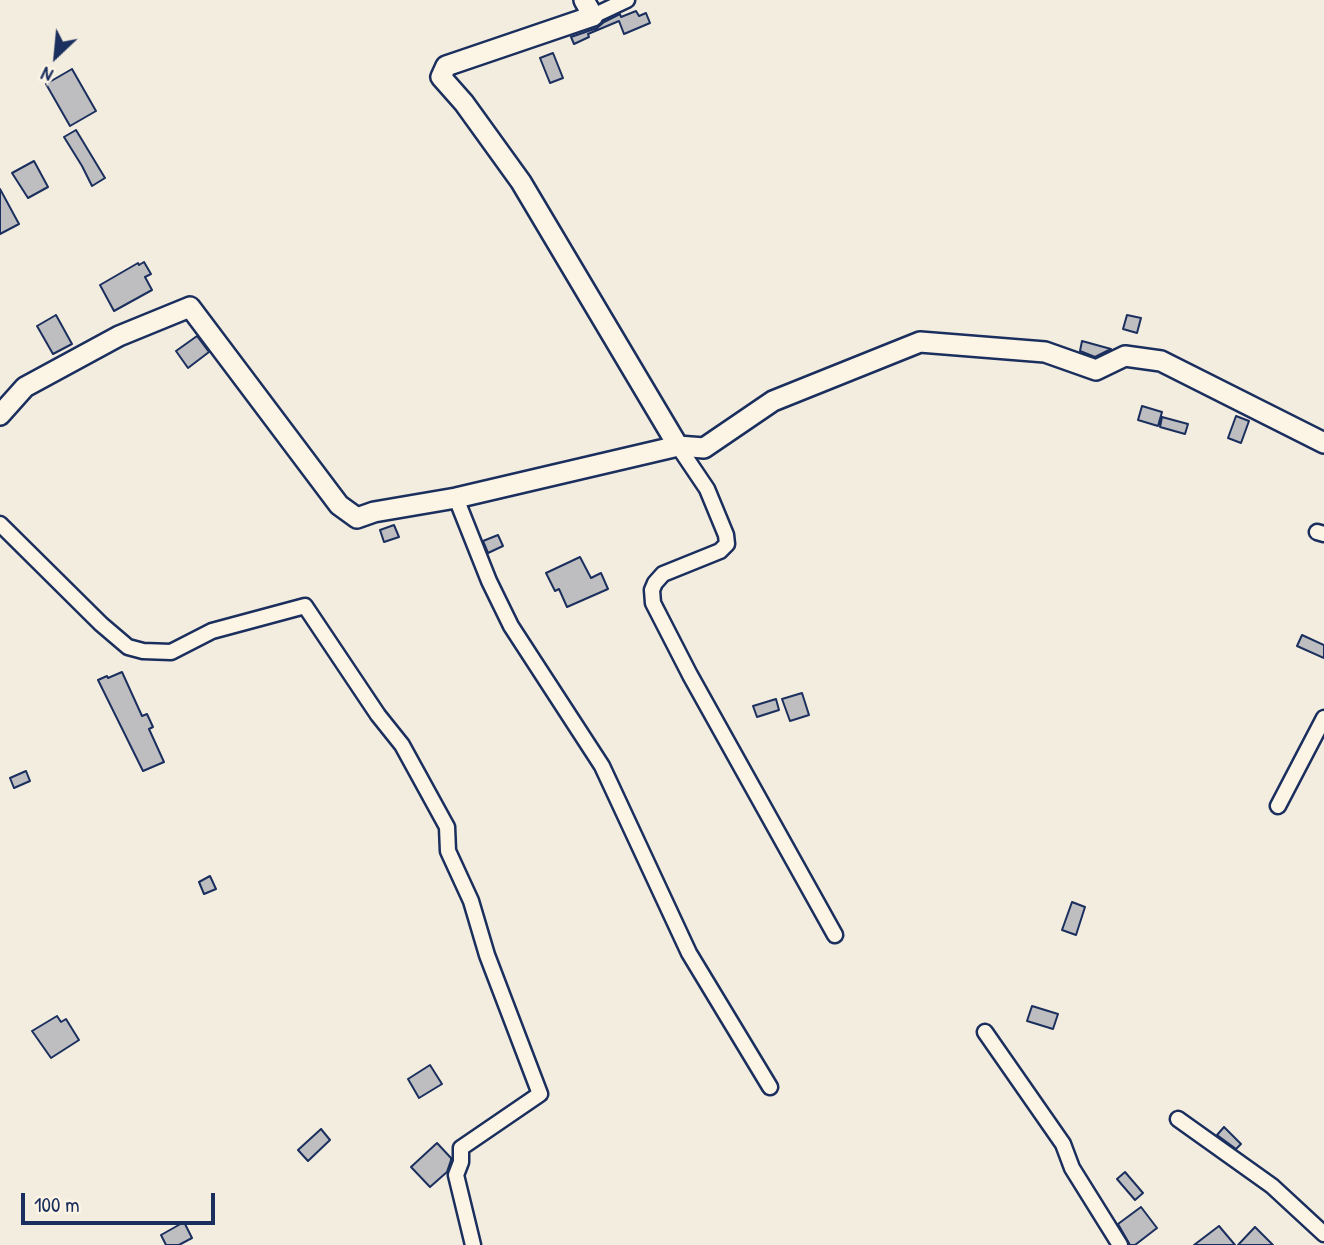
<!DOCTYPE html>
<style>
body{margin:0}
#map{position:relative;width:1324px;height:1245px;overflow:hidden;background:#f3ede0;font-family:"Patrick Hand",sans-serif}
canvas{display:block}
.north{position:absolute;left:21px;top:21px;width:70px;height:70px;-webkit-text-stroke:5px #fcf5e5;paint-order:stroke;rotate:206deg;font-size:19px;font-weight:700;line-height:28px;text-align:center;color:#1b2f5e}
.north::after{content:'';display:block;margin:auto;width:24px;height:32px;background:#1b2f5e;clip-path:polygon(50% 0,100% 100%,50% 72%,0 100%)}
.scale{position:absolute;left:21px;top:1193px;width:194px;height:32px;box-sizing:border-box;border:4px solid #1b2f5e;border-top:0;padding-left:9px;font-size:21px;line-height:24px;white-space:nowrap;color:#1b2f5e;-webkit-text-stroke:5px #fcf5e5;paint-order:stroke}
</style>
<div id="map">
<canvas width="1324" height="1245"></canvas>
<div class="north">N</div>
<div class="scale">100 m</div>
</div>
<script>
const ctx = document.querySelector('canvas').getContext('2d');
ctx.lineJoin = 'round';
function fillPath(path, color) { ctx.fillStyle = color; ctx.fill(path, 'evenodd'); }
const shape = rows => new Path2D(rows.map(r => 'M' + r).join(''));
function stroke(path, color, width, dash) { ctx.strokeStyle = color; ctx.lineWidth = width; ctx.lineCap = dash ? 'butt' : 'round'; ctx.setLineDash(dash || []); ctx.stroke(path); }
const building = shape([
 [636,11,639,16,646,13,650,23,624,34,619,21,588,34,589,37,574,44,571,37,597,28,604,22,620,14,621,17,636,11],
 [553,53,563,78,550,83,540,58,553,53],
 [72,69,96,111,70,126,46,84,72,69],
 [76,130,105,178,92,186,82,166,64,137,76,130],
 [34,161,48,187,28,198,12,173,34,161],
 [0,189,19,224,0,234,0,189],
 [144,262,151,274,145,277,152,290,114,311,100,285,138,263,139,265,144,262],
 [56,315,72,344,53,354,37,326,56,315],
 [1127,315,1141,318,1137,333,1123,329,1127,315],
 [197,336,209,352,188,368,176,351,197,336],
 [1082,341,1111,349,1095,357,1080,351,1082,341],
 [1142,406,1162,412,1158,426,1138,420,1142,406],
 [1236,416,1249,421,1241,443,1228,438,1236,416],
 [1162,417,1188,424,1185,434,1160,427,1162,417],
 [394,525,399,537,384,542,380,530,394,525],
 [498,535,503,546,488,553,483,541,498,535],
 [580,557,591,578,601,573,608,589,567,607,559,589,555,591,546,573,580,557],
 [1302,635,1324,645,1324,658,1297,646,1302,635],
 [122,672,142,716,147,714,153,727,149,729,164,762,143,771,98,680,107,676,108,678,122,672],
 [802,693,809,715,790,721,782,699,802,693],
 [776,699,779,710,757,717,753,706,776,699],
 [26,771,30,781,14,788,10,778,26,771],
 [210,876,216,889,204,894,199,882,210,876],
 [1072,902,1085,907,1076,935,1062,930,1072,902],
 [1032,1006,1058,1014,1053,1029,1027,1021,1032,1006],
 [57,1016,61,1022,66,1019,79,1040,51,1058,32,1031,57,1016],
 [430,1065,442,1084,419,1098,408,1079,430,1065],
 [1224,1127,1241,1144,1236,1149,1217,1135,1224,1127],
 [321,1129,330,1140,308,1161,298,1150,321,1129],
 [437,1143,451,1158,451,1160,447,1172,430,1187,411,1167,437,1143],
 [1125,1172,1143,1193,1135,1200,1117,1179,1125,1172],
 [1141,1207,1157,1228,1135,1245,1130,1245,1118,1224,1141,1207],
 [184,1222,192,1238,179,1245,166,1245,161,1235,184,1222],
 [1219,1226,1235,1245,1194,1245,1219,1226],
 [1255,1227,1273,1245,1238,1245,1255,1227]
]);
fillPath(building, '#bebec0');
stroke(building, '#1b2f5e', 2);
const minor = shape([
 [593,16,627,0],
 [678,446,707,489,726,535,727,544,720,551,663,574,655,583,652,590,653,603,690,675,835,935],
 [456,498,489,581,511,626,602,766,689,953,770,1087],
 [0,524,101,624,128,647,143,651,171,652,212,631,305,606,378,715,402,745,447,827,448,851,471,901,487,955,540,1094,461,1148,461,1162,456,1175,473,1245],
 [1317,532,1324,534],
 [1278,806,1324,718],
 [985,1032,1063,1144,1072,1168,1120,1245],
 [1178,1119,1272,1186,1324,1234]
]);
const tertiary = shape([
 [584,0,593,16,446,66,441,77,464,103,521,182,678,446],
 [0,415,25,387,119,336,190,307,339,505,357,518,374,512,456,498,678,446,704,448,773,401,920,342,1045,352,1096,370,1125,356,1161,361,1324,443]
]);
stroke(minor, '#1b2f5e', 19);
stroke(tertiary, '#1b2f5e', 24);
stroke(minor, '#fcf5e5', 14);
stroke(tertiary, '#fcf5e5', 19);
</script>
